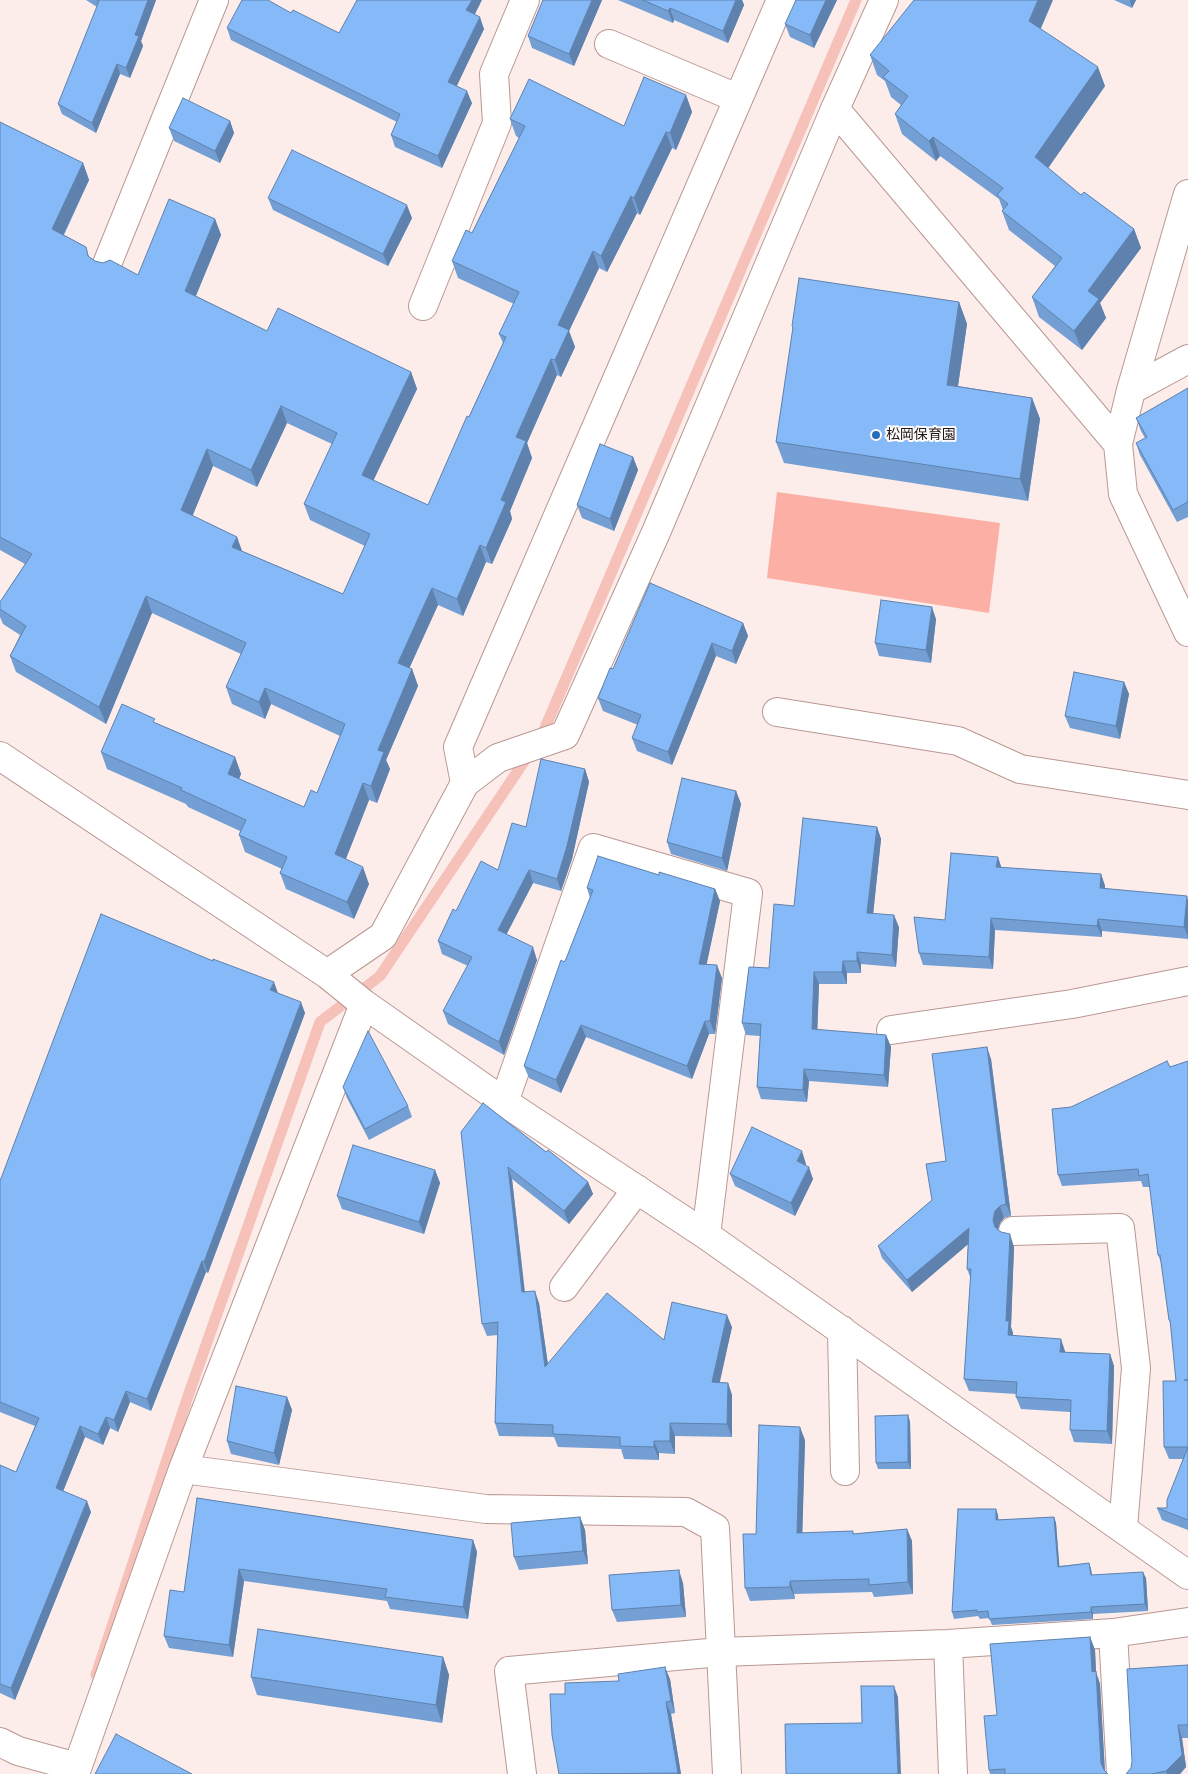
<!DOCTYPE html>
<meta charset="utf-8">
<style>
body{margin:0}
canvas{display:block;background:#fcecea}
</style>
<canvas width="1188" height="1774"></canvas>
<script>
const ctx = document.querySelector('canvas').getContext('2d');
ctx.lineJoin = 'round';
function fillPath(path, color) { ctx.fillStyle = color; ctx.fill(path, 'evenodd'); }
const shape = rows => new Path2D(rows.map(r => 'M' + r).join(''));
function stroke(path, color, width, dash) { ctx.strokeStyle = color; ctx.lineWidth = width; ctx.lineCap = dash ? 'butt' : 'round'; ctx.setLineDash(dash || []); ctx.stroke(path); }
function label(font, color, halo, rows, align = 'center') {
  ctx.font = font + ' Poppins,"Noto Sans JP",sans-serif'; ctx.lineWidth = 4; ctx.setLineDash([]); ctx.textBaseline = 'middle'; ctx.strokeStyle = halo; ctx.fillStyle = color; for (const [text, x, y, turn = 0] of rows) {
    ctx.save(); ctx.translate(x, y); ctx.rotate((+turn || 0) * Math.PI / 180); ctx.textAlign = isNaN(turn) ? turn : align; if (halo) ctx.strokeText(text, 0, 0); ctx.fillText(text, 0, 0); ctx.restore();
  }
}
fillPath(shape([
 [777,492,1000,523,989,613,767,578]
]), '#fcafa4');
stroke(shape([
 [96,1675,187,1399,320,1022,380,976,542,735,856,0]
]), '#f6c1b9', 11);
const minor = shape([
 [609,44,737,98],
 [835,109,1118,444],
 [107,264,214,0],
 [423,306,497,123,494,74,525,0],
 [1188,359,1131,390,1118,444,1123,494,1188,632],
 [1131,390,1188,194],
 [777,712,958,741,1020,769,1188,795],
 [0,756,327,974,364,1004,504,1102,706,1235,1188,1575],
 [465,783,458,747,781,0],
 [327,974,383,936,465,783,498,758,565,735,657,530,835,109,884,0],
 [891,1030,1072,1004,1188,981],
 [504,1102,593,848,748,893,706,1235],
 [1013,1231,1120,1228,1136,1368,1123,1528],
 [564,1287,637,1189],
 [842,1330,845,1471],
 [183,1469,486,1509,686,1512,715,1528,727,1774],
 [1113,1633,1121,1774],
 [948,1644,953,1774],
 [0,1742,18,1751,77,1767],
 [75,1774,183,1469,364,1004],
 [522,1774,509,1671,720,1652,948,1644,1113,1633,1188,1622]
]);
stroke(minor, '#ba9892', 30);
stroke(minor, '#fff', 28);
fillPath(shape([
 [86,0,156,0,141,41,143,46,130,78,120,74,96,133,62,114,58,104,97,7],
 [602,0,574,66,532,48,528,36],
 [618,0,742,0,744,5,728,43,674,20,673,23],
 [837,0,814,48,790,37,785,24],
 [1114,0,1136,0,1132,8],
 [291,13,339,33,475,14,484,29,456,86,472,103,442,168,395,147,391,135,397,122,231,40,227,28],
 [1041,29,1105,86,1048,168,1081,195,1134,229,1141,248,1100,303,1106,318,1082,350,1039,317,1032,297,1055,266,1009,230,1002,211,1003,210,999,199,940,156,936,161,902,134,895,114,901,105,891,97,885,81,877,75,870,55],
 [686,95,692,112,676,150,672,148,640,215,637,213,607,272,599,268,569,331,575,347,561,377,557,375,527,443,532,458,510,511,512,519,492,564,486,562,463,616,438,605,409,668,412,669,418,686,386,760,390,769,377,803,369,800,346,859,369,884,354,919,286,889,280,873,282,869,245,852,239,835,240,831,188,807,186,804,107,769,101,752,156,723,235,757,241,774,239,779,304,807,317,793,340,736,271,704,265,719,232,704,226,687,241,654,152,613,106,724,16,672,10,656,20,635,3,624,0,617,0,602,25,564,0,550,0,122,83,163,89,180,64,235,86,247,89,257,95,261,138,275,215,219,221,235,196,296,267,331,411,372,417,389,373,480,428,505,503,343,499,334,514,304,458,278,452,261,472,233,519,138,516,136,510,119,624,126],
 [287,423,332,444,304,504,310,520,365,546,343,594,242,551,237,537,192,516,213,466,257,487],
 [230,121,234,133,220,163,174,141,169,128],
 [268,198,412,218,388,266,273,210],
 [959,302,967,324,958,386,1032,398,1040,419,1028,501,784,463,776,442,793,329,792,326],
 [1188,388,1188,517,1177,522,1140,455,1136,443,1145,438,1141,431,1136,418],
 [633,457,638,470,614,531,582,518,577,505],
 [936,619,931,663,879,656,875,643],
 [743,623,748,636,736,664,716,656,672,765,637,751,632,738,638,725,603,711,598,698,613,669],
 [1124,682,1129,694,1120,739,1070,728,1065,716],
 [585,769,589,782,572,859,561,891,533,883,506,935,537,960,504,1055,448,1024,443,1011,468,966,442,954,438,941,456,911,498,870],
 [736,791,741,804,727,871,671,854,667,842],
 [877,827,881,839,873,914,899,927,896,967,861,964,861,973,847,973,847,984,819,984,817,1030,886,1035,891,1047,888,1087,809,1081,807,1102,761,1099,757,1087,760,1036,746,1035,742,1023,769,968,794,906],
 [1001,868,1101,874,1105,886,1105,889,1188,900,1188,939,1102,931,1102,937,995,930,993,969,923,965,919,953,945,920],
 [659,875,715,889,720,901,706,965,722,978,715,1034,709,1034,692,1079,586,1037,561,1093,529,1078,524,1066,564,962,566,959,590,898,587,888],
 [278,993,305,1013,208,1273,206,1272,151,1411,130,1402,118,1432,110,1428,103,1445,85,1437,63,1491,91,1512,15,1700,0,1693,0,1465,16,1472,35,1426,0,1412,0,1181],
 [991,1059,1011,1216,1004,1218,1000,1223,998,1230,1014,1247,1011,1327,1013,1333,1013,1336,1065,1351,1065,1352,1110,1354,1114,1366,1112,1444,1074,1442,1070,1430,1070,1412,1021,1409,1016,1397,1016,1394,969,1391,964,1379,971,1279,967,1269,968,1244,912,1292,882,1258,878,1246,932,1200,946,1161],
 [1188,1061,1188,1530,1162,1520,1157,1508,1167,1508,1183,1459,1169,1459,1164,1447,1176,1381,1171,1326,1169,1320,1161,1262,1158,1255,1150,1187,1143,1187,1141,1181,1062,1186,1058,1175,1071,1107,1170,1067],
 [343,1087,408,1106,412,1117,369,1140,347,1098],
 [483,1103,546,1152,588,1182,593,1194,569,1224,512,1179,525,1292,539,1303,548,1364,664,1340,732,1327,719,1382,728,1383,732,1395,732,1437,675,1436,675,1454,659,1453,659,1460,624,1459,621,1449,558,1447,554,1437,499,1436,495,1423,498,1335,487,1336,482,1324],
 [806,1164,805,1165,813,1179,795,1216,735,1186,730,1174],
 [435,1170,440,1183,424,1234,342,1209,337,1196],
 [287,1397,292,1410,279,1465,231,1454,227,1441],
 [908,1415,910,1422,911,1469,878,1469,876,1463],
 [805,1440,802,1533,854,1534,907,1529,912,1541,913,1594,874,1597,872,1592,794,1594,795,1599,750,1601,745,1588,756,1534],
 [197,1498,473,1540,477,1552,468,1619,390,1609,387,1601,244,1581,233,1657,169,1648,164,1636,184,1592],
 [998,1515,998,1520,1054,1517,1056,1523,1059,1566,1089,1563,1091,1569,1092,1575,1146,1578,1148,1611,1093,1614,1093,1619,992,1625,989,1618,980,1619,978,1616,954,1619,952,1612],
 [580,1517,585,1530,588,1564,519,1570,514,1557],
 [683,1583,686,1617,617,1622,612,1610],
 [1090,1637,1095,1650,1096,1672,1100,1684,1105,1772,1108,1774,990,1774,989,1770],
 [443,1657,449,1675,442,1723,257,1695,251,1677],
 [1188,1665,1188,1738,1182,1738,1186,1767,1180,1774,1126,1774,1131,1768],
 [670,1679,675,1713,671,1714,681,1774,559,1774,565,1694,619,1681]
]), '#739fd4');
fillPath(shape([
 [148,0,156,0,141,41,143,46,130,78,126,68,135,35],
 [472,0,482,0,471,22,466,10],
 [592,0,602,0,574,66,569,54],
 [736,0,742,0,744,5,728,43,723,31],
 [826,0,837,0,814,48,810,35],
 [1038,0,1053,0,1036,40,1029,21],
 [1130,0,1136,0,1132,8],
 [670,8,674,20,673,23,668,11],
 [480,17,484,29,453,94,448,82],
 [117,64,120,74,96,133,92,123],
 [1098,67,1105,86,1042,177,1035,157],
 [467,91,472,103,442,168,438,156],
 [686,95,692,112,676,150,670,133],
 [230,121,234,133,220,163,215,151],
 [666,132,672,148,640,215,634,198],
 [933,137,940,156,936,161,929,141],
 [83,163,89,180,58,246,52,229],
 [631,196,637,213,607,272,601,256],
 [407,205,412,218,388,266,383,254],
 [215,219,221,235,191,307,185,291],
 [1134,229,1141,248,1100,303,1106,318,1082,350,1074,331,1088,291],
 [593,251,599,268,569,331,575,347,561,377,555,360,558,325],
 [959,302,967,324,955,406,947,385],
 [551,359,557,375,527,443,532,458,510,511,512,519,492,564,486,548,501,500,516,437],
 [411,372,417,389,368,492,362,475],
 [1032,398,1040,419,1028,501,1020,479],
 [281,406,287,423,257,487,251,470],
 [207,449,213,466,188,527,181,510],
 [633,457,638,470,614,531,610,519],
 [237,537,243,554,232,547],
 [480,545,486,562,463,616,457,599],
 [432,588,438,605,404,680,398,663],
 [146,596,152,613,106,724,99,707],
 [932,607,936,619,931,663,926,650],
 [743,623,748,636,736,664,732,651],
 [712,643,716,656,672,765,668,752],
 [412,669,418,686,386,760,390,769,377,803,371,786,378,750],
 [1124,682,1129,694,1120,739,1116,726],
 [265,688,271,704,265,719,259,702],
 [235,757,241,774,234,791,228,774],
 [585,769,589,782,572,859,561,891,557,879],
 [363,783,369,800,341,871,335,854],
 [736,791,741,804,727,871,722,858],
 [877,827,881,839,872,925,867,913],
 [998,857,1002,869,996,867],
 [363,867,369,884,354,919,347,902],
 [529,870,533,883,502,943,498,930],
 [1101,874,1105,886,1104,900,1100,888],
 [715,889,720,901,704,977,699,964],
 [1187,896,1188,900,1188,937,1184,927],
 [894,915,899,927,896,967,892,955],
 [991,918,995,930,993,969,989,957],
 [1098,919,1102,931,1102,937,1097,926],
 [533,947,537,960,504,1055,499,1042],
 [857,952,861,964,861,973,857,961],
 [843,961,847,973,847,984,842,972],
 [717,965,722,978,715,1034,710,1021],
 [814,972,819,984,817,1041,812,1029],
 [274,982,278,993,270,990],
 [301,1002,305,1013,208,1273,204,1262],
 [705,1021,709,1034,692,1079,687,1066],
 [581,1025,586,1037,561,1093,556,1080],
 [886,1035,891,1047,888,1087,884,1075],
 [987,1047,991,1059,1011,1216,1006,1204],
 [804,1069,809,1081,807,1102,803,1090],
 [802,1151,806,1164,801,1173,797,1161],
 [508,1167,512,1179,526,1305,522,1292],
 [809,1167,813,1179,795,1216,791,1203],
 [435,1170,440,1183,424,1234,419,1222],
 [588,1182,593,1194,569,1224,564,1211],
 [1000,1206,1004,1218,1000,1223,997,1232,999,1239,993,1220,995,1211],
 [969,1228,973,1240,912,1292,907,1280],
 [1010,1234,1014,1247,1011,1327,1013,1333,1012,1348,1008,1335,1006,1321],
 [202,1261,206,1272,151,1411,147,1399],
 [535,1291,539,1303,550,1379,545,1367],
 [727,1315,732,1327,717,1395,712,1382],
 [1061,1339,1065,1351,1065,1364,1060,1352],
 [1110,1354,1114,1366,1112,1444,1107,1431],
 [728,1383,732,1395,732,1437,727,1424],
 [126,1391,130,1402,118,1432,114,1420],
 [287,1397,292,1410,279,1465,274,1453],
 [908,1415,910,1422,911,1469,908,1462],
 [106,1417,110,1428,103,1445,98,1434],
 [670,1423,675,1436,675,1454,670,1441],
 [80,1426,85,1437,60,1499,56,1488],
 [800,1427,805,1440,802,1546,797,1533],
 [654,1441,659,1453,659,1460,654,1447],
 [87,1501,91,1512,15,1700,11,1688],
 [996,1509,998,1515,999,1526,996,1520],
 [580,1517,585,1530,588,1564,583,1551],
 [1054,1517,1056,1523,1060,1573,1058,1567],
 [907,1529,912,1541,913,1594,908,1582],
 [473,1540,477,1552,468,1619,463,1607],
 [1089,1563,1091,1569,1093,1582,1091,1575],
 [239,1569,244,1581,233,1657,229,1645],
 [679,1570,683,1583,686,1617,681,1605],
 [1143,1572,1146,1578,1148,1611,1145,1604],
 [790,1581,794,1594,795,1599,790,1587],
 [1091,1607,1093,1614,1093,1619,1091,1612],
 [1090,1637,1095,1650,1096,1672,1100,1684,1105,1774,1101,1763,1092,1672],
 [443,1657,449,1675,442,1723,436,1705],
 [665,1667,670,1679,675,1713,671,1701],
 [894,1686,898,1697,901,1774,898,1774],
 [666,1702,671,1714,681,1774,678,1774],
 [1178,1725,1182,1738,1186,1767,1180,1774,1167,1774,1166,1771]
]), '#5e82ad');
const building = shape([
 [97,0,148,0,135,35,139,36,126,68,117,64,92,123,58,104,99,1,97,0],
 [242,0,268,0,291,13,293,10,339,33,357,0,472,0,466,10,480,17,448,82,467,91,438,156,391,135,400,114,227,28,242,0],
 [543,0,592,0,569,54,528,36,543,0],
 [643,0,736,0,723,31,670,8,668,11,643,0],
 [796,0,826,0,810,35,785,24,796,0],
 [914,0,1038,0,1029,21,1098,67,1035,157,1081,195,1084,192,1134,229,1088,291,1099,299,1074,331,1032,297,1062,258,1002,211,1008,204,997,195,1003,188,933,137,929,141,895,114,908,96,883,77,889,71,870,55,914,0],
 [644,77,686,95,670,133,666,132,634,198,631,196,601,256,593,251,558,325,569,330,555,360,551,359,516,437,526,441,501,500,506,502,486,548,480,545,457,599,432,588,398,663,412,669,378,750,384,752,371,786,363,783,335,854,363,867,347,902,280,873,287,857,239,835,246,820,181,790,182,788,101,752,122,704,155,719,153,722,235,757,228,774,304,807,311,790,317,793,345,724,265,688,259,702,226,687,246,643,146,596,99,707,10,656,26,626,0,609,0,602,32,554,0,537,0,122,83,163,52,229,86,247,88,256,95,261,103,263,110,260,138,275,169,199,215,219,185,291,267,331,278,308,411,372,362,475,428,505,467,416,469,417,506,337,499,334,519,292,452,261,466,230,472,233,525,126,510,119,529,79,624,126,644,77],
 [281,406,337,433,304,504,370,534,343,594,232,547,237,537,181,510,207,449,251,470,281,406],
 [183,98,230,121,215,151,169,128,183,98],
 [292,150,407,205,383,254,268,198,292,150],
 [799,278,959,302,947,385,1032,398,1020,479,776,442,793,327,792,326,799,278],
 [1188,388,1188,502,1173,510,1136,443,1147,437,1136,418,1188,388],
 [600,444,633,457,610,519,577,505,600,444],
 [650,583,743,623,732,651,712,643,668,752,632,738,641,715,598,698,610,668,613,669,650,583],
 [881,600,932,607,926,650,875,643,881,600],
 [1074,672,1124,682,1116,726,1065,716,1074,672],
 [541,759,585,769,567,846,557,879,529,870,498,930,533,947,499,1042,443,1011,472,957,438,941,453,909,456,911,481,861,498,870,512,823,526,827,541,759],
 [682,778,736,791,722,858,667,842,682,778],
 [803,818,877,827,867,913,894,915,892,955,857,952,857,961,843,961,842,972,814,972,812,1029,886,1035,884,1075,804,1069,803,1090,757,1087,761,1024,742,1023,749,967,769,968,774,904,794,906,803,818],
 [951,853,998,857,996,867,1101,874,1100,888,1187,896,1184,927,1098,919,1097,926,991,918,989,957,919,953,914,917,945,920,951,853],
 [598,856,659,875,659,872,715,889,699,964,717,965,710,1021,705,1021,687,1066,581,1025,556,1080,524,1066,561,960,564,962,566,959,593,890,587,888,598,856],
 [101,914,213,961,213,959,274,982,270,990,301,1002,204,1262,202,1261,147,1399,126,1391,114,1420,106,1417,98,1434,80,1426,56,1488,87,1501,11,1688,0,1684,0,1465,16,1472,39,1418,0,1402,0,1181,101,914],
 [368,1031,408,1106,365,1129,343,1087,368,1031],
 [987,1047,1006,1204,1000,1206,995,1211,993,1220,995,1227,1001,1232,1010,1234,1006,1321,1009,1321,1008,1335,1061,1339,1060,1352,1110,1354,1107,1431,1070,1430,1071,1400,1016,1397,1017,1382,964,1379,971,1269,967,1269,969,1228,907,1280,878,1246,932,1200,926,1164,946,1161,932,1054,987,1047],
 [1167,1061,1170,1067,1188,1061,1188,1380,1184,1380,1188,1380,1188,1520,1157,1508,1167,1508,1167,1500,1188,1447,1164,1447,1163,1381,1176,1381,1170,1320,1169,1320,1160,1255,1158,1255,1148,1174,1139,1176,1138,1169,1058,1175,1052,1109,1071,1107,1167,1061],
 [483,1103,546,1152,548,1150,588,1182,564,1211,508,1167,522,1292,535,1291,545,1367,607,1293,664,1340,672,1302,727,1315,712,1382,728,1383,727,1424,670,1423,670,1441,654,1441,654,1447,620,1446,620,1437,553,1434,553,1425,495,1423,498,1322,482,1324,461,1132,483,1103],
 [752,1127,802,1151,797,1161,809,1167,791,1203,730,1174,752,1127],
 [353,1145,435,1170,419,1222,337,1196,353,1145],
 [236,1386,287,1397,274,1453,227,1441,236,1386],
 [908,1415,908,1462,876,1463,875,1416,908,1415],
 [759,1425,800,1427,797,1533,853,1531,853,1534,907,1529,908,1582,869,1585,869,1579,790,1581,790,1587,745,1588,743,1534,756,1534,759,1425],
 [197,1498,473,1540,463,1607,385,1597,387,1589,239,1569,229,1645,164,1636,170,1590,184,1592,197,1498],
 [958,1509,996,1509,996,1520,1054,1517,1058,1567,1089,1563,1091,1575,1143,1572,1145,1604,1091,1607,1091,1612,989,1619,988,1611,977,1612,977,1610,952,1612,958,1509],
 [580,1517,583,1551,514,1557,511,1523,580,1517],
 [679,1570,681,1605,612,1610,609,1575,679,1570],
 [258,1629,443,1657,436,1705,251,1677,258,1629],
 [1090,1637,1092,1672,1096,1671,1101,1763,1104,1770,1108,1774,1005,1774,1005,1769,989,1770,984,1716,997,1715,990,1644,1090,1637],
 [1188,1665,1188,1725,1178,1725,1182,1755,1166,1771,1151,1774,1126,1774,1131,1768,1132,1761,1127,1669,1188,1665],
 [665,1667,671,1701,666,1702,678,1773,559,1774,552,1735,550,1694,565,1694,565,1683,619,1681,618,1674,665,1667],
 [861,1686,894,1686,898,1774,786,1774,785,1724,862,1723,861,1686],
 [116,1734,192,1774,95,1774,116,1734]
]);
fillPath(building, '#86b9f7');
stroke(building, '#5e82ad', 1);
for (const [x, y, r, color] of [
 [876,435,5,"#246dbe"]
]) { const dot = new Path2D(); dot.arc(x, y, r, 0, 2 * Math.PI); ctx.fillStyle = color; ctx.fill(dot); stroke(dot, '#fdfdfd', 2); }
label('14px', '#231614', '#fdfdfd', [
 ["松岡保育園",886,435]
], 'left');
</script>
